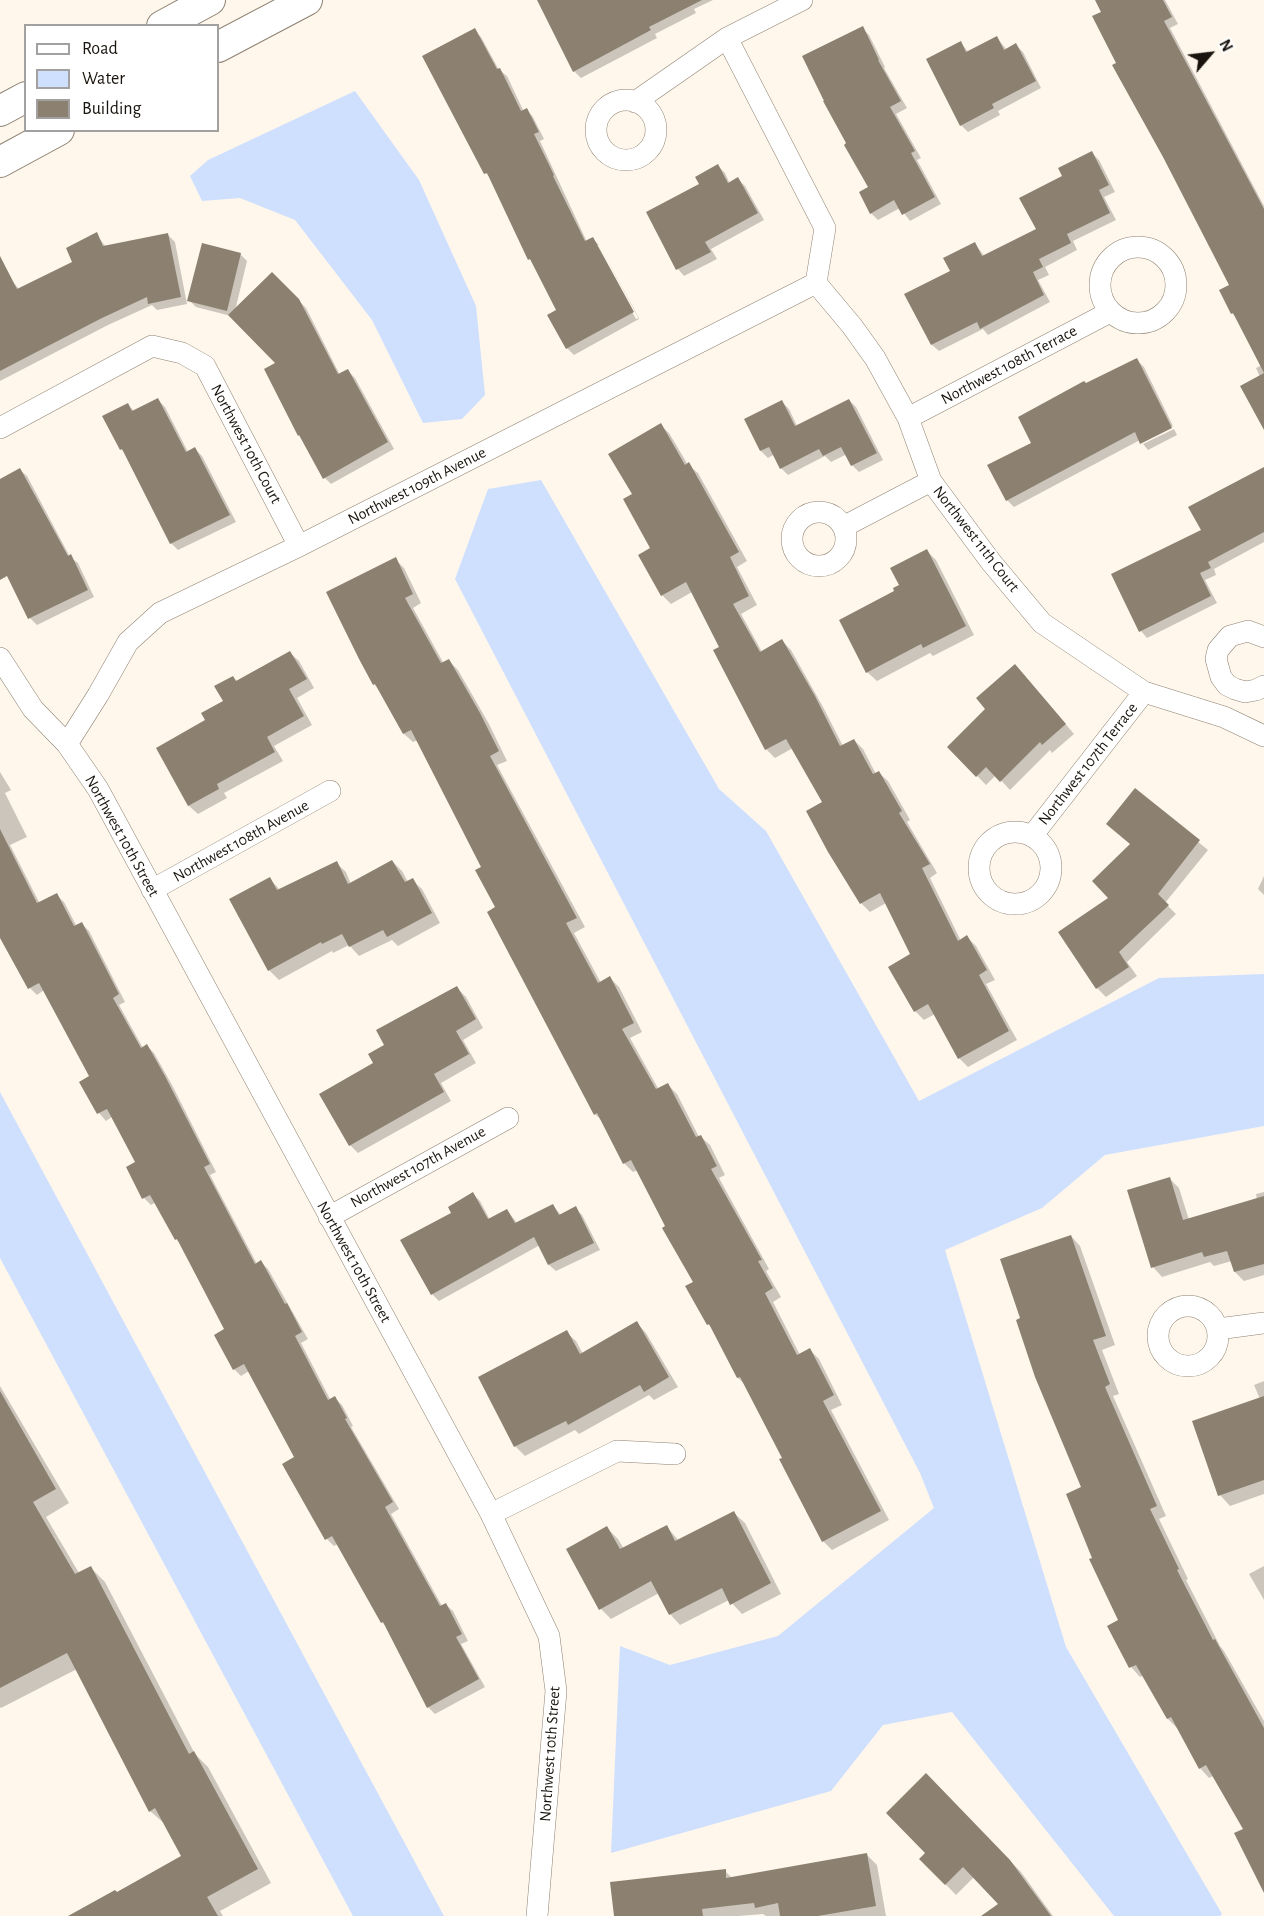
<!DOCTYPE html>
<style>
body{margin:0}
#map{position:relative;width:1264px;height:1916px;overflow:hidden;background:#fff7ec;font-family:"Alegreya Sans",sans-serif}
canvas{display:block}
.legend{position:absolute;left:24px;top:24px;width:195px;height:108px;box-sizing:border-box;background:#fff;border:2px solid #a3a19f;margin:0;padding:8px 10px;list-style:none;font-size:18px;color:#19140e}
.legend li{display:flex;align-items:center;gap:12px;height:30px}
.legend b{width:30px;border:2px solid #a3a19f}
.north{position:absolute;left:1180px;top:24px;width:60px;height:60px;-webkit-text-stroke:4px #fff;paint-order:stroke;rotate:62deg;font-size:16px;font-weight:700;line-height:24px;text-align:center;color:#19140e}
.north::after{content:'';display:block;margin:auto;width:21px;height:27px;background:#19140e;clip-path:polygon(50% 0,100% 100%,50% 72%,0 100%)}
</style>
<div id="map">
<canvas width="1264" height="1916"></canvas>
<ul class="legend">
<li><b style="height:8px;background:#fff"></b>Road</li>
<li><b style="height:16px;background:#cfdffe"></b>Water</li>
<li><b style="height:16px;background:#8c8170"></b>Building</li>
</ul>
<div class="north">N</div>
</div>
<script>
const ctx = document.querySelector('canvas').getContext('2d');
ctx.lineJoin = 'round';
function fillPath(path, color) { ctx.fillStyle = color; ctx.fill(path, 'evenodd'); }
const shape = rows => new Path2D(rows.map(r => 'M' + r).join(''));
function stroke(path, color, width, dash) { ctx.strokeStyle = color; ctx.lineWidth = width; ctx.lineCap = dash ? 'butt' : 'round'; ctx.setLineDash(dash || []); ctx.stroke(path); }
function label(font, color, halo, rows, align = 'center') {
  ctx.font = font + ' "Alegreya Sans",sans-serif'; ctx.lineWidth = 4.5; ctx.setLineDash([]); ctx.textBaseline = 'middle'; ctx.strokeStyle = halo; ctx.fillStyle = color; for (const [text, x, y, turn = 0] of rows) {
    ctx.save(); ctx.translate(x, y); ctx.rotate((+turn || 0) * Math.PI / 180); ctx.textAlign = isNaN(turn) ? turn : align; if (halo) ctx.strokeText(text, 0, 0); ctx.fillText(text, 0, 0); ctx.restore();
  }
}
fillPath(shape([
 [355,91,419,180,476,306,485,395,462,419,423,423,372,320,295,220,240,198,202,201,190,176,208,160],
 [541,480,719,789,766,831,919,1101,1159,978,1264,974,1264,1126,1105,1155,1042,1208,945,1250,1066,1647,1222,1914,1220,1916,1114,1916,952,1712,883,1725,831,1791,611,1853,620,1646,670,1665,778,1636,934,1508,920,1473,455,579,488,489],
 [0,1092,444,1916,353,1916,0,1258]
]), '#cfdffe');
fillPath(shape([
 [547,0,713,0,694,9,696,13,655,34,657,38,581,78,574,71],
 [1096,0,1165,0,1178,24,1170,28,1264,206,1264,417,1260,377,1256,368,1262,365,1238,319,1232,313,1231,286,1118,64,1103,12],
 [862,28,869,35,885,67,884,68,907,108,896,114,921,158,917,160,941,204,910,221,900,208,878,220,871,213],
 [474,30,481,37,499,70,507,76,524,112,527,110,533,117,544,139,540,141,587,242,593,239,599,245,596,245,636,319,639,318,599,245,639,319,574,355,567,348,558,310,534,263,530,259,491,179,486,173],
 [997,38,1007,50,1016,45,1023,52,1041,88,998,111,1000,115,968,132,961,125,961,43,969,53],
 [1092,153,1099,160,1115,192,1104,197,1116,220,1073,241,1077,250,1045,267,1049,275,1038,280,1050,302,988,335,983,329,939,351,932,345,952,272,975,244,985,257,1038,230,1064,177],
 [718,166,725,173,730,184,738,179,745,186,764,220,711,249,717,259,684,276,678,269,648,213,701,185],
 [96,234,106,247,168,235,175,242,187,304,157,310,152,305,108,325,0,381,0,286,11,280,20,290,74,262],
 [240,254,247,261,235,311,272,274,306,308,340,375,348,371,355,378,394,449,331,484,325,478,304,440,299,435,278,364,231,316,196,307,189,300],
 [1137,360,1144,367,1173,426,1142,441,1142,443,1140,440,1014,507,1007,500,1033,444,1086,385],
 [158,400,165,407,188,452,195,449,202,456,236,522,178,550,171,543,126,454,121,449,128,405,135,412],
 [849,400,856,407,883,460,859,472,852,465,847,454,831,462,825,456,788,475,781,468,775,454,768,458,761,451,746,420,782,402,789,409,797,426],
 [660,425,669,433,688,465,698,473,747,561,737,567,757,605,741,614,762,652,782,641,791,650,823,707,843,746,854,740,863,749,876,774,879,773,888,781,910,820,907,822,937,873,930,878,961,941,967,937,976,946,995,980,986,984,1017,1040,968,1067,959,1058,935,1014,924,1020,915,1011,912,955,886,903,870,912,861,903,824,803,793,748,775,758,766,749,721,647,692,592,671,604,662,595,640,555,652,548,634,495],
 [1174,429,1177,435,1148,450,1143,444],
 [1264,469,1264,542,1214,569,1216,575,1205,580,1217,603,1147,638,1141,631,1203,530],
 [20,470,27,476,70,557,78,563,94,597,37,625,30,618,12,582,0,565,0,481],
 [927,551,936,560,974,635,933,656,930,653,877,681,867,672,896,592],
 [395,559,404,568,421,603,413,608,444,664,449,661,458,670,489,724,507,761,497,765,585,927,574,933,601,983,610,978,619,987,642,1032,630,1038,659,1090,668,1085,677,1094,699,1137,701,1137,710,1145,725,1175,719,1178,769,1269,766,1271,781,1297,773,1302,800,1355,810,1350,819,1359,842,1405,831,1410,889,1520,832,1550,823,1541,784,1458,747,1386,738,1378,714,1330,708,1324,687,1287,695,1283,638,1170,633,1172,624,1163,603,1122,595,1114,497,908,483,868,418,740,413,742,404,734,380,690,374,684],
 [290,653,299,661,314,688,297,698,312,725,274,746,283,761,224,793,227,798,198,814,189,806,158,749,207,721,225,701,233,677,238,682],
 [1024,675,1074,734,1052,753,1050,750,1010,790,996,775,986,785,949,747],
 [0,772,11,790,5,793,27,837,10,845,40,904,56,895,64,902,77,927,82,924,89,931,125,1002,119,1005,143,1048,147,1046,154,1053,172,1085,216,1172,210,1175,257,1264,261,1262,268,1269,308,1339,301,1343,331,1401,335,1398,342,1405,353,1426,351,1427,399,1509,391,1514,442,1606,445,1604,453,1611,468,1641,461,1644,485,1687,435,1714,428,1707,388,1628,382,1622,338,1544,334,1546,327,1539,284,1465,296,1458,249,1371,241,1376,234,1369,226,1330,182,1245,177,1240,156,1202,151,1205,144,1198,137,1163,113,1116,106,1121,99,1113,81,1083,91,1077,44,990,37,995,30,988,0,934],
 [1135,790,1208,850,1165,903,1176,914,1127,962,1137,976,1106,997,1097,988,1111,898,1131,844],
 [392,861,402,871,408,882,412,880,422,889,440,923,398,946,392,940,359,956,349,945,333,953,332,951,279,980,269,970,231,900,270,879,280,890,336,863,346,872,351,884],
 [1264,876,1264,895,1258,889],
 [457,988,466,997,483,1028,463,1040,476,1063,441,1083,451,1101,358,1153,350,1145,375,1064,386,1046],
 [1169,1178,1179,1188,1189,1220,1257,1200,1256,1194,1264,1192,1264,1275,1244,1281,1235,1272,1232,1261,1214,1266,1210,1262,1162,1277,1153,1267],
 [473,1194,480,1201,490,1220,507,1210,517,1223,553,1206,561,1215,575,1208,582,1215,600,1250,556,1271,549,1265,540,1245,439,1301,432,1294,453,1213],
 [1071,1236,1080,1246,1115,1345,1102,1350,1119,1394,1113,1396,1166,1516,1159,1519,1188,1579,1186,1580,1220,1646,1224,1651,1264,1721,1264,1883,1245,1829,1213,1776,1209,1778,1200,1768,1177,1728,1168,1719,1144,1675,1140,1677,1131,1667,1120,1621,1093,1559,1083,1488,1022,1319],
 [637,1323,646,1333,678,1387,654,1400,649,1395,579,1434,575,1430,525,1456,515,1446,566,1332,576,1341,583,1354],
 [1264,1381,1264,1494,1230,1506,1220,1495,1260,1399,1254,1385],
 [0,1386,69,1503,46,1517,79,1573,91,1568,105,1582,195,1754,208,1767,271,1883,220,1911,223,1916,72,1916,183,1857,165,1824,150,1811,77,1669,1,1708,0,1707],
 [734,1513,745,1523,781,1594,742,1614,729,1600,680,1625,670,1614,659,1593,611,1619,601,1609,607,1528,618,1539,624,1549,667,1527,679,1541],
 [1264,1566,1264,1600,1249,1574],
 [926,1776,1021,1872,1053,1916,984,1916,1000,1904,974,1877,956,1895,921,1859,928,1853],
 [867,1855,877,1865,886,1916,766,1916,763,1914,739,1916,616,1916,725,1871,732,1878]
]), '#0003');
fillPath(shape([
 [537,0,702,0,649,27,651,30,573,72],
 [1095,0,1163,0,1172,17,1164,21,1264,209,1264,430,1240,386,1264,373,1233,313,1231,314,1219,290,1229,285,1163,157,1112,65,1116,63,1092,16,1101,12],
 [863,26,879,60,878,60,901,101,890,107,915,151,911,153,935,197,902,215,894,200,870,214,859,192,868,187,844,145,846,143,823,101,824,101,802,56],
 [475,28,497,69,500,68,521,111,527,108,539,132,534,134,554,175,553,176,585,241,593,237,634,312,566,349,547,315,556,310,530,259,528,260,487,173,484,174,422,56],
 [997,36,1004,50,1016,43,1036,81,992,104,994,108,960,126,926,59,961,41,966,52],
 [1092,151,1109,185,1099,190,1110,213,1067,234,1071,243,1039,259,1043,267,1033,272,1044,295,980,329,977,322,931,345,904,294,950,271,943,258,975,242,982,256,1036,229,1019,198,1062,176,1058,168],
 [718,164,728,183,738,177,758,213,705,242,711,252,676,270,646,212,699,184,695,177],
 [97,232,103,246,168,233,181,297,148,304,147,297,100,319,0,371,0,256,17,289,72,262,66,248],
 [202,243,241,253,227,311,187,301],
 [272,272,299,299,338,374,348,369,388,442,323,479,299,435,298,436,264,369,275,363,228,315],
 [1137,358,1172,428,1140,444,1135,432,1006,501,987,465,1031,443,1018,417,1084,381,1086,383],
 [158,398,186,452,195,447,230,515,170,544,122,449,120,450,102,416,128,403,132,411],
 [849,399,877,453,851,466,841,447,823,456,819,449,780,469,769,447,760,451,744,419,782,400,795,426],
 [661,423,685,465,689,462,739,552,730,557,749,596,733,604,760,652,782,639,815,696,840,746,854,739,873,774,879,771,902,811,899,813,930,864,922,868,958,941,967,935,987,970,979,975,1009,1031,958,1059,928,1004,914,1012,888,967,910,954,880,893,860,904,828,852,806,811,822,802,786,739,765,750,713,650,719,647,686,582,661,596,638,555,650,548,623,499,632,494,608,454],
 [1264,467,1264,532,1208,562,1211,568,1200,573,1211,596,1139,632,1111,574,1201,530,1188,507],
 [20,468,68,556,71,554,88,590,28,619,7,576,0,580,0,479],
 [927,549,966,626,923,648,921,644,866,673,839,620,894,591,893,588,899,585,890,568],
 [396,557,413,594,405,598,441,663,449,659,480,713,499,751,490,756,577,918,566,923,598,983,610,976,634,1023,622,1029,656,1089,668,1083,696,1137,701,1135,717,1166,711,1169,762,1260,758,1261,773,1288,765,1293,797,1355,810,1348,834,1395,823,1401,881,1511,822,1542,779,1459,782,1458,740,1377,737,1378,709,1324,707,1325,685,1286,693,1282,662,1228,665,1226,631,1160,623,1164,597,1113,594,1115,487,912,495,907,475,870,481,867,411,730,403,734,375,684,373,685,359,659,326,592],
 [290,651,307,679,289,689,304,716,267,737,275,752,217,784,219,789,188,806,156,748,205,720,201,713,223,701,214,686,233,676,236,681],
 [1015,664,1066,724,1042,745,1040,742,1000,782,986,767,976,777,947,747,985,709,976,698],
 [1135,788,1200,840,1158,894,1169,905,1119,952,1129,967,1096,989,1058,932,1108,898,1092,881,1130,844,1106,824],
 [0,829,37,903,57,893,74,926,82,922,119,994,113,998,141,1048,147,1044,165,1076,210,1164,204,1167,255,1264,261,1260,285,1304,287,1303,302,1332,295,1336,328,1400,335,1396,347,1418,345,1419,393,1502,385,1507,440,1606,446,1603,462,1634,456,1637,479,1679,427,1708,383,1622,381,1623,332,1536,325,1540,282,1464,294,1457,244,1364,233,1370,214,1335,224,1329,177,1239,175,1240,150,1195,142,1199,126,1167,135,1162,107,1109,97,1114,79,1082,89,1076,39,983,28,989,0,938],
 [392,860,405,882,413,878,432,913,387,937,383,930,349,947,342,934,322,944,321,942,268,971,229,899,270,877,277,890,337,861,348,884],
 [457,986,476,1019,456,1031,469,1054,434,1074,444,1092,349,1146,319,1094,373,1063,368,1054,384,1045,376,1030],
 [1170,1177,1183,1220,1264,1196,1264,1264,1234,1272,1227,1251,1204,1257,1202,1252,1151,1268,1127,1190],
 [473,1192,488,1219,507,1209,515,1223,553,1204,559,1215,576,1206,594,1243,548,1265,534,1237,431,1295,400,1240,451,1213,448,1207],
 [1071,1235,1106,1336,1093,1340,1110,1384,1105,1387,1157,1506,1150,1509,1179,1569,1177,1570,1213,1640,1215,1639,1264,1728,1264,1893,1234,1833,1243,1829,1206,1765,1199,1769,1171,1717,1167,1719,1136,1665,1129,1668,1107,1626,1118,1620,1089,1559,1092,1558,1066,1494,1081,1487,1035,1377,1016,1320,1020,1318,1000,1259],
 [637,1321,669,1377,644,1392,640,1385,568,1425,566,1421,514,1447,478,1377,567,1330,580,1354],
 [0,1391,56,1489,33,1502,75,1574,91,1566,189,1754,194,1751,258,1869,207,1897,218,1916,68,1916,115,1890,117,1892,181,1856,155,1808,149,1812,67,1653,0,1688],
 [1264,1396,1264,1480,1218,1496,1192,1421],
 [734,1511,771,1583,730,1605,722,1588,669,1615,651,1581,599,1610,566,1549,607,1526,620,1549,667,1525,675,1541],
 [926,1773,1010,1860,1051,1916,981,1916,998,1904,963,1867,945,1885,919,1859,925,1853,886,1813],
 [867,1853,876,1906,818,1916,780,1916,778,1903,755,1908,754,1903,702,1909,703,1916,614,1916,610,1882,726,1869,726,1878]
]), '#8c8170');
const minor = shape([
 [727,38,825,228,816,283,852,326,875,358,908,418,931,481,991,562,1042,623,1144,692,1224,717,1264,736],
 '596 130a30 30 0 1 1 60 0a30 30 0 1 1-60 0Z',
 [635,102,727,38,802,0],
 '1100 285a38 38 0 1 1 76 0a38 38 0 1 1-76 0Z',
 [908,418,1110,312],
 [0,428,152,346,182,353,205,366,299,546],
 '792 539a27 27 0 1 1 54 0a27 27 0 1 1-54 0Z',
 [843,527,931,481],
 [1264,637,1248,631,1230,636,1218,650,1216,659,1221,677,1227,685,1235,689,1245,692,1256,690,1264,686],
 [0,658,33,709,67,744,98,789,491,1514,549,1636,556,1691,537,1916],
 [67,744,98,695,128,642,160,613,299,546,816,283],
 '979 868a36 36 0 1 1 72 0a36 36 0 1 1-72 0Z',
 [1032,836,1144,692],
 [152,890,330,791],
 [329,1217,508,1118],
 '1158 1336a30 30 0 1 1 60 0a30 30 0 1 1-60 0Z',
 [1218,1329,1264,1323],
 [491,1514,617,1451,675,1454]
]);
const secondary = shape([
 [162,26,210,0],
 [218,47,307,0],
 [0,111,26,97],
 [0,162,59,130]
]);
stroke(minor, '#8d8171', 22);
stroke(secondary, '#8d8171', 32);
stroke(minor, '#fff', 21);
stroke(secondary, '#fff', 30);
label('16px', '#19140e', '#fff', [
 ["Northwest 108th Terrace",1009,365,-28],
 ["Northwest 10th Court",246,444,62],
 ["Northwest 109th Avenue",417,486,-27],
 ["Northwest 11th Court",976,539,52],
 ["Northwest 107th Terrace",1088,764,-52],
 ["Northwest 10th Street",122,836,61],
 ["Northwest 108th Avenue",241,841,-29],
 ["Northwest 107th Avenue",418,1167,-29],
 ["Northwest 10th Street",354,1262,61],
 ["Northwest 10th Street",550,1754,-86]
]);
</script>
